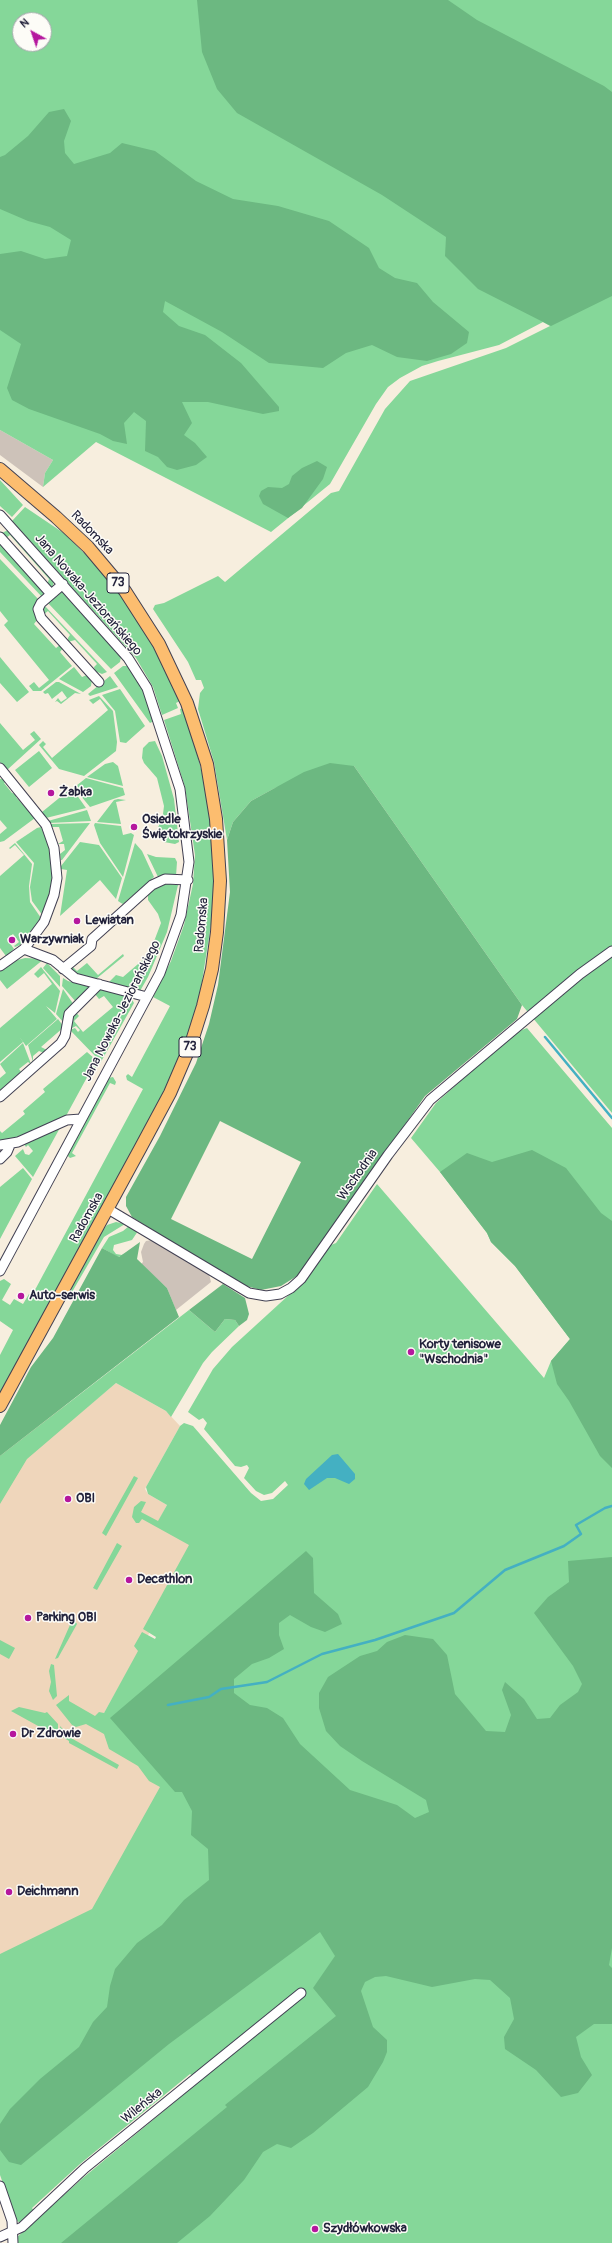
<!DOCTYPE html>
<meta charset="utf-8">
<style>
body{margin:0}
#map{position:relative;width:612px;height:2243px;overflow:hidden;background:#f7eede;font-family:Pangolin,sans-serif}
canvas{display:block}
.north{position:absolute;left:12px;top:12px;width:40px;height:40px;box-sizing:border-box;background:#fdfcf7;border:1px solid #a5a5ac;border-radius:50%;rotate:320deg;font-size:11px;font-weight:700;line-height:16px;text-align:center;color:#22223b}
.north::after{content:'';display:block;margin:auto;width:14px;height:18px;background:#b5179e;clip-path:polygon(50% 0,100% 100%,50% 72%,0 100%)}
</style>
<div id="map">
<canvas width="612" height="2243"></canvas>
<div class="north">N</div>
</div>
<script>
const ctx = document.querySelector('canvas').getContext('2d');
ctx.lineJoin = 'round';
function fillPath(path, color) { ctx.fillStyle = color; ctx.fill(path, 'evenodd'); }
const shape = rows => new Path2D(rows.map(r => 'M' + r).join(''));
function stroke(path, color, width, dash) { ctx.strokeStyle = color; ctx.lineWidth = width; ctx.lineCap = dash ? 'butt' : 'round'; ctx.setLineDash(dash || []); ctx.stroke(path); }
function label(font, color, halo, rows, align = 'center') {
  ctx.font = font + ' Pangolin,sans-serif'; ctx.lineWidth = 3; ctx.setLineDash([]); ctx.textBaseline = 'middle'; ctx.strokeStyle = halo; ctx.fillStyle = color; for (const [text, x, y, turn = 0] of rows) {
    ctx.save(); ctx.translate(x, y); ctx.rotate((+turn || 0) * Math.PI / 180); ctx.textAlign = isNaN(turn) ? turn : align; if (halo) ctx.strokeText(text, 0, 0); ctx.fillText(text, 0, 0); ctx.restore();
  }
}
fillPath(shape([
 [116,1383,166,1411,180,1426,145,1489,148,1494,167,1505,158,1522,199,1545,104,1713,175,1792,105,1918,0,1969,0,1456,63,1407,74,1418]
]), '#efd6bb');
fillPath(shape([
 [0,430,53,460,45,473,43,487,0,455],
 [152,1240,209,1274,211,1282,176,1310,167,1288,141,1264,143,1262,141,1252,144,1244,146,1241]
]), '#cdc2b9');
fillPath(shape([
 [0,0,612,0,612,1113,522,1005,354,766,275,788,251,801,233,822,227,840,214,762,198,709,200,693,204,688,201,680,196,680,188,662,153,609,155,605,164,603,218,576,225,582,331,493,339,491,385,409,410,381,506,348,550,326,543,322,499,345,438,361,422,366,400,378,388,387,376,404,330,484,271,532,96,442,43,487,45,473,53,460,0,430],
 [20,20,44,20,44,44,20,44],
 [0,480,23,505,12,517,0,506],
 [25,507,65,534,91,560,124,600,159,656,180,701,176,703,178,708,162,715,153,687,136,658,12,521],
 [8,530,54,582,52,588,43,582,48,582,49,579,10,535,6,538,2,533],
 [0,542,44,593,42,597,0,552],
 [0,559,39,600,37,620,34,624,56,648,60,645,63,648,60,652,72,666,41,691,33,691,29,686,34,682,39,688,49,680,4,625,8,621,0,611],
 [61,591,121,657,120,662,111,669,47,602],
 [44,605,107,672,102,674,95,671,94,667,97,664,75,640,68,642,68,638,70,635,48,611,43,615,42,608],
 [0,657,29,692,17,702,0,683],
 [123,666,129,666,141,686,154,721,150,723,114,673],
 [74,667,82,677,87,675,92,679,91,686,83,692,59,679],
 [110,676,118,687,90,696,88,694],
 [56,682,59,682,81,694,75,693,61,704,57,701,55,702,58,698,61,702,67,698,62,691,52,699,48,693,45,694,43,692],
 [120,689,145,726,126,743,120,742,115,711,102,695],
 [99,696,113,711,117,742,116,751,84,776,59,769,39,745,43,741,46,744,43,747,52,758,108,710,100,699,93,704,89,700],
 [183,708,194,742,205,785,210,813,214,879,212,918,198,1007,186,1042,164,1092,0,1396,0,1355,13,1330,0,1321,0,1281,4,1279,11,1284,2,1300,10,1305,14,1299,23,1304,29,1294,31,1295,36,1288,143,1089,127,1080,126,1076,128,1074,132,1077,170,1006,153,997,171,961,184,925,193,884,195,855,185,787,164,720,181,714,180,709],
 [0,723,23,750,35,740,30,734,34,731,41,739,7,770,0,762],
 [155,741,162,756,174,799,179,842,175,844,164,842,159,835,158,828,163,814,164,806,157,778,144,763,142,758,143,748,149,742],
 [39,751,52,768,29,787,15,770],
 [113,762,118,766,123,786,87,777,105,764],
 [6,778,8,781,4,783,12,793,17,794,16,797,35,818,4,841,0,842,0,834,7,828,0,820,0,779],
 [86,778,123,788,125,795,90,807,76,790,76,786],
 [69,790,74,791,86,808,46,818,42,812],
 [118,799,126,800,116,802,121,824,97,822,114,800],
 [87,810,91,821,49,823,48,821],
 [90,823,62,860,61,860,60,854,65,850,64,844,58,844,63,841,59,827,51,827,50,824],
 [95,823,121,826,123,835,131,833,134,835,123,877,100,843,94,825],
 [41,827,51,851,53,871,49,899,43,916,32,901,30,887,34,863,16,842,37,828],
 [80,842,99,845,122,878,116,899,100,880,60,916,67,870,61,869,61,866],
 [15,843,32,864,29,886,30,902,41,918,20,945,15,947,14,946,19,942,13,934,7,939,14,949,6,956,0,948,0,876,24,855,15,845,10,849,9,848],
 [135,843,142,851,154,877,123,904,121,903,118,901],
 [147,854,156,857,175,858,177,862,176,876,165,875,158,877],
 [163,883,178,885,167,932,148,977,140,991,110,983,109,982,116,975,123,977,145,958,153,944,161,923,158,914,148,900,148,894],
 [123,954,124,956,96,979,76,975,71,971,72,966,77,971,87,963,98,975],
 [25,958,44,959,7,989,0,980,0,970,14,961],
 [47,963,60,976,60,987,43,968],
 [41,967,60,991,55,1013,46,1006,57,1019,26,1046,19,1036,23,1042,0,1062,0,1028,52,984,44,973,38,978,34,974],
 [63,978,68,981,90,987,76,1002,62,986],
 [63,989,74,1005,64,1023,56,1014],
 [100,989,130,996,134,1003,98,1067,97,1058,70,1030,75,1028,78,1032,80,1030,76,1026,70,1029,69,1025,75,1011,79,1016,74,1021,83,1032,113,1007,104,996,99,999,95,994],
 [58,1019,64,1027,41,1047,47,1050,44,1053,39,1051,33,1056,33,1062,28,1045],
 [527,1028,612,1128,612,2243,15,2243,16,2238,84,2177,200,2081,190,2074,80,2164,32,2208,34,2211,20,2223,16,2220,0,2175,0,1954,92,1909,160,1787,149,1781,138,1766,109,1749,104,1734,86,1724,76,1727,72,1725,56,1705,69,1695,69,1701,95,1716,99,1712,104,1713,138,1651,134,1646,142,1632,155,1639,156,1637,143,1629,189,1545,142,1519,139,1523,136,1523,132,1517,134,1507,141,1501,146,1502,141,1512,158,1521,167,1505,148,1494,146,1487,180,1426,184,1423,193,1426,251,1493,261,1501,273,1499,288,1485,285,1481,272,1493,264,1495,256,1491,244,1478,249,1468,247,1465,241,1467,235,1466,204,1429,207,1423,203,1418,199,1420,188,1412,213,1369,232,1347,302,1283,331,1245,336,1243,377,1184,544,1378,551,1361,570,1339,515,1266,491,1242,487,1233,440,1172,411,1138,436,1103,514,1033],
 [23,1043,31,1064,28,1062,19,1069,22,1073,0,1091,0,1078,6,1073,0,1064],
 [87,1052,95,1059,96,1068,91,1070,66,1116,21,1138,0,1142,0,1131,2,1133,25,1114,23,1111,45,1092,43,1089],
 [113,1077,116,1082,115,1085,110,1083,72,1153,76,1156,70,1158,67,1155,108,1078],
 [61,1126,33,1177,15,1156,23,1149,25,1154,29,1155,33,1151,28,1145,26,1147,24,1144],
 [23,1168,32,1179,0,1239,0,1187],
 [116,1222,125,1224,104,1237,68,1299,74,1282,103,1230,107,1225],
 [129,1226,138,1231,132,1240,114,1245,113,1250,116,1254,122,1255,125,1253,122,1256,118,1257,102,1248,109,1237,123,1231],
 [189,1310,215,1332,225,1319,235,1320,239,1326,212,1352,203,1363,171,1417,166,1411,116,1383,27,1459,0,1504,0,1456],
 [134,1476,138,1478,106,1536,102,1533],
 [117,1543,122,1546,97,1590,93,1588],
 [73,1618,77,1624,58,1658,55,1659],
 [0,1640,15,1648,9,1659,0,1654],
 [51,1664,54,1665,57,1696,53,1700,49,1691,51,1682,49,1671],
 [19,1707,45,1713,47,1712,58,1724,58,1737,11,1711],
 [60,1726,71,1738,119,1765,117,1769,69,1743,69,1741,61,1736]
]), '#85d799');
fillPath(shape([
 [197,0,448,0,477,20,604,86,612,92,612,296,551,326,478,289,445,256,446,237,382,195,237,113,217,89,202,52],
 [64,109,71,121,64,141,65,153,74,164,110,153,122,143,155,151,196,181,233,199,278,206,329,221,369,248,379,268,395,278,417,283,433,302,469,332,467,343,451,354,427,361,397,357,372,345,346,353,323,368,269,363,222,332,165,301,163,312,179,326,205,335,241,363,279,407,279,411,263,414,208,402,182,402,192,423,184,435,195,443,207,457,196,465,177,470,167,467,158,457,145,451,146,421,134,412,124,423,127,444,113,441,100,434,29,409,12,400,7,388,21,344,0,330,0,254,21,251,45,259,67,256,71,240,50,227,28,221,0,209,0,157,5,155,28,136,49,112],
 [317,461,327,467,323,479,302,508,288,518,263,504,259,496,261,491,268,487,282,488,289,484,292,476,302,468],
 [330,763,354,766,522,1005,517,1019,425,1096,300,1274,281,1286,261,1290,239,1284,132,1217,126,1206,126,1197,160,1136,196,1063,209,1024,218,985,230,892,227,840,233,822,251,801,304,772],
 [220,1121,301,1162,252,1259,171,1219],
 [532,1150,566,1168,601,1213,612,1221,612,1468,600,1456,569,1401,557,1384,551,1361,570,1339,515,1266,491,1242,487,1233,440,1172,467,1153,492,1162],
 [140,1242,137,1259,167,1288,179,1317,0,1456,0,1425,31,1367,53,1338,102,1248,119,1257],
 [223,1284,245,1298,249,1314,247,1320,239,1326,235,1320,225,1319,215,1332,189,1310],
 [306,1551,313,1558,314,1593,338,1614,342,1624,325,1632,311,1627,290,1615,279,1623,279,1635,284,1649,269,1658,252,1664,234,1679,234,1693,250,1705,267,1708,283,1718,300,1744,350,1790,397,1805,415,1818,429,1812,426,1800,362,1761,340,1746,326,1731,319,1708,319,1693,328,1677,360,1656,377,1651,387,1642,405,1635,433,1639,447,1655,455,1694,486,1731,505,1732,511,1715,502,1690,505,1682,524,1699,537,1719,550,1718,560,1705,578,1692,582,1684,573,1666,534,1613,548,1597,569,1582,568,1561,612,1557,612,1948,609,1965,612,1968,612,2024,594,2024,576,2037,581,2057,592,2075,578,2093,561,2097,536,2070,505,2049,504,2037,514,2019,510,1998,490,1980,475,1979,432,1987,386,1976,375,1977,365,1982,361,1991,373,2027,387,2040,387,2052,383,2062,368,2087,313,2133,291,2148,277,2144,263,2152,244,2180,210,2216,177,2243,61,2243,227,2107,225,2105,336,2016,313,1988,335,1956,320,1932,169,2044,21,2165,9,2162,0,2150,0,2124,10,2109,40,2079,79,2047,93,2022,107,2007,110,1986,115,1969,137,1943,162,1925,184,1900,209,1880,208,1849,191,1835,192,1811,182,1792,175,1792,110,1718]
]), '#6cb881');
fillPath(shape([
 [338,1454,355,1474,355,1479,349,1484,335,1478,327,1478,309,1490,304,1484,306,1479,332,1455]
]), '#44b0c2');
stroke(shape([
 [545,1037,612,1118],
 [168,1705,209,1697,221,1689,267,1682,322,1654,375,1640,454,1613,505,1570,564,1546,581,1534,576,1525,605,1508,612,1506]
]), '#44b0c2', 2.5);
const minor = shape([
 [0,515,128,658,147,688,180,789,189,862,181,915,160,973,0,1271],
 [0,537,51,594],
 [63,584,41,603,38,609,41,618,99,682],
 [0,768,46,825,54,848,57,878,54,895,44,922,24,949,0,966],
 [24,949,53,960,75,978,147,997],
 [63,969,91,946,92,939,152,885,165,879,188,880],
 [0,1097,61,1043,65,1036,69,1014,99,984],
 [0,1145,18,1142,67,1120,81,1119],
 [0,1159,7,1152,10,1145],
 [108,1209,249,1293,266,1296,280,1294,291,1288,301,1279,388,1155,430,1100,580,974,612,951],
 [0,2186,12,2221,13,2243],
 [0,2237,22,2227,85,2168,301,1993]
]);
const major = shape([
 [0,469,56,517,88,547,125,591,159,644,187,703,207,764,216,819,220,881,217,932,212,969,203,1006,191,1044,170,1093,141,1147,0,1406]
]);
stroke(minor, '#424153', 11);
stroke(major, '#424153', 14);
stroke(minor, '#fff', 9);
stroke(major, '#fcbd6f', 12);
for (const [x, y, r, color] of [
 [51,793,4,"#b5179e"],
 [134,827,4,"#b5179e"],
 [77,921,4,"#b5179e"],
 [12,940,4,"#b5179e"],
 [21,1296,4,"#b5179e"],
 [411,1352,4,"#b5179e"],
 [68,1499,4,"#b5179e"],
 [129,1580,4,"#b5179e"],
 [28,1618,4,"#b5179e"],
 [13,1734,4,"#b5179e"],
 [9,1892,4,"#b5179e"],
 [315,2229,4,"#b5179e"]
]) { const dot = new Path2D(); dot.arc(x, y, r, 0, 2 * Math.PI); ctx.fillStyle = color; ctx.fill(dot); stroke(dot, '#fdfcf7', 1.5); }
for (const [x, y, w] of [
 [118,583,22],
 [190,1047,22]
]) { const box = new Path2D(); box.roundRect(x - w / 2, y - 10, w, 20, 3); ctx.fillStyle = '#fdfcf7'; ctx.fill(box); stroke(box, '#22223b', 1); }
label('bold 12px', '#22223b', null, [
 ["73",118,583],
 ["73",190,1047]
]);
label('13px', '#22223b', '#fdfcf7', [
 ["Radomska",92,533,46],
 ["Jana Nowaka-Jeziorańskiego",88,595,49],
 ["Radomska",202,925,-85],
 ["Jana Nowaka-Jeziorańskiego",122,1011,-63],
 ["Wschodnia",358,1175,-55],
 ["Radomska",87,1218,-61],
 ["Wileńska",142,2106,-39]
]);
label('bold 13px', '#22223b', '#fdfcf7', [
 ["Żabka",59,793],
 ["Osiedle",142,820],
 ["Świętokrzyskie",142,835],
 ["Lewiatan",85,921],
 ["Warzywniak",20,940],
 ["Auto-serwis",29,1296],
 ["Korty tenisowe",419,1345],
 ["\"Wschodnia\"",419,1360],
 ["OBI",76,1499],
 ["Decathlon",137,1580],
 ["Parking OBI",36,1618],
 ["Dr Zdrowie",21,1734],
 ["Deichmann",17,1892],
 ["Szydłówkowska",323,2229]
], 'left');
</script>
